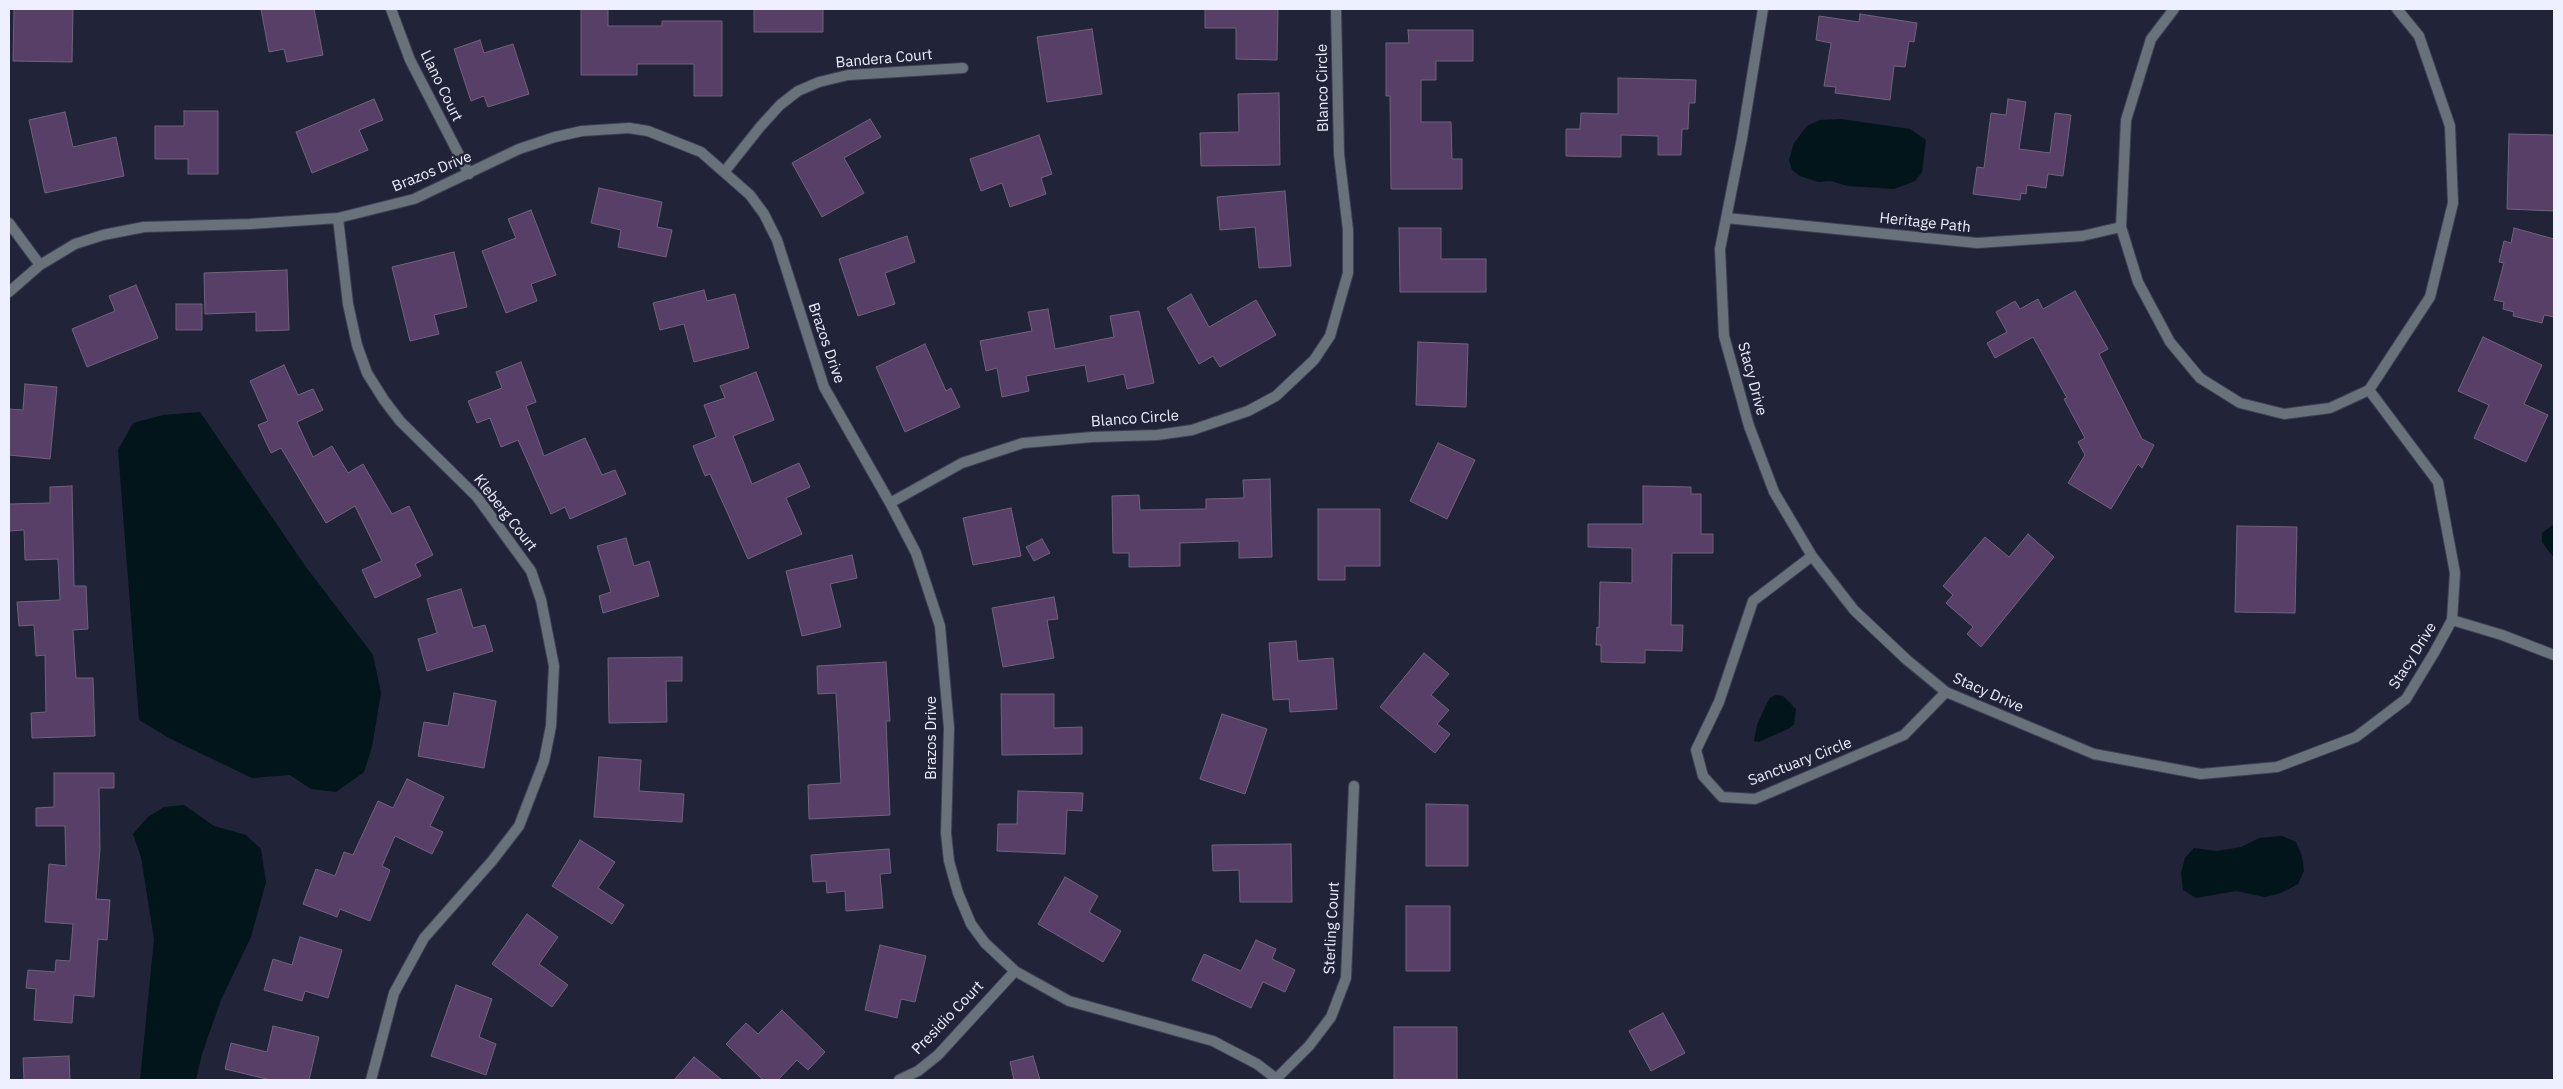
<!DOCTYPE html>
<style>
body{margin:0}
#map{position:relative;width:2563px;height:1089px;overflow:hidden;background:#212338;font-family:"IBM Plex Sans",sans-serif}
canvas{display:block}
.frame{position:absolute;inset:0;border:10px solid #eef0ff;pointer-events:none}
</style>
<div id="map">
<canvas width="2563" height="1089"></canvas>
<div class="frame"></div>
</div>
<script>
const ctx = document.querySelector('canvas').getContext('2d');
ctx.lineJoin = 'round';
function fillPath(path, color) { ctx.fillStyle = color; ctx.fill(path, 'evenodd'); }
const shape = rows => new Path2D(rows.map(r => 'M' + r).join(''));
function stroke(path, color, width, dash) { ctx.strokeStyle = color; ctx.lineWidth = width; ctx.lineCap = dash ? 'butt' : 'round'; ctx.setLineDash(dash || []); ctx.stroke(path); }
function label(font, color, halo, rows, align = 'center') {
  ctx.font = font + ' "IBM Plex Sans",sans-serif'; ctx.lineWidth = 5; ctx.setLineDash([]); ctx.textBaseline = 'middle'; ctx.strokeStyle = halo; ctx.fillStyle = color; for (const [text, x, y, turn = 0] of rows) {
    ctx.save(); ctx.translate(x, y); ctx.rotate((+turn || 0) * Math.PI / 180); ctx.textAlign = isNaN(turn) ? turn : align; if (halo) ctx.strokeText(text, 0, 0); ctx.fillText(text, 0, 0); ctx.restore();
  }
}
fillPath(shape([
 [1841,119,1910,129,1926,140,1922,172,1915,181,1894,189,1848,186,1830,181,1818,182,1800,176,1792,170,1789,160,1794,143,1807,126,1820,120],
 [200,412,306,567,373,655,381,693,372,747,364,772,336,792,311,789,290,775,252,778,169,738,139,720,118,450,133,423,163,415],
 [2554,524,2554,558,2542,542,2542,533],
 [1776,695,1783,696,1796,709,1794,724,1790,728,1759,742,1754,741,1757,725,1766,705,1770,698],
 [184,805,214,826,246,835,261,849,266,882,251,937,221,1000,202,1054,196,1080,140,1080,154,939,141,857,133,834,148,817,164,807],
 [2282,836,2296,842,2302,856,2304,871,2298,884,2281,893,2265,897,2236,891,2196,898,2183,890,2181,873,2185,858,2194,848,2217,851,2241,847,2259,838]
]), '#02151a');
const building = shape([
 [14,9,73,9,72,62,13,61,14,9],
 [261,9,314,9,323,55,287,62,284,49,269,52,261,9],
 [581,9,608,9,608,26,662,26,662,21,722,21,722,96,694,96,694,64,637,64,637,75,581,75,581,9],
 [754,9,823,9,823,32,754,32,754,9],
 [1205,9,1278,9,1277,60,1236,59,1236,28,1205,28,1205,9],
 [1860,14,1917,23,1914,42,1909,41,1905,67,1894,66,1890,100,1835,93,1836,87,1824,86,1831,43,1816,40,1819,16,1859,22,1860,14],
 [1092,29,1102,94,1047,102,1037,37,1092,29],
 [1408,30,1473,30,1473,61,1436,61,1436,80,1421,80,1421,122,1451,122,1452,159,1462,159,1462,189,1391,189,1390,96,1386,96,1386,43,1409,43,1408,30],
 [480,40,484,53,513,44,529,94,488,107,484,96,471,101,454,49,480,40],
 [1618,78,1696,80,1695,103,1689,103,1688,129,1682,129,1681,155,1658,155,1658,136,1621,135,1621,157,1566,156,1566,129,1580,129,1581,113,1618,114,1618,78],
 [1279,93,1280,165,1201,166,1200,133,1239,132,1238,94,1279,93],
 [374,99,383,120,359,130,368,150,312,173,296,132,374,99],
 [2008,99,2026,102,2019,149,2050,153,2055,113,2071,115,2063,176,2048,174,2046,188,2027,185,2026,194,2021,193,2020,200,1973,194,1977,167,1984,168,1991,113,2006,115,2008,99],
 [184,111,218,111,218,174,188,174,188,159,155,159,155,126,184,126,184,111],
 [65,112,73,147,116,137,124,176,45,193,29,120,65,112],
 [870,119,881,137,844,158,864,193,822,217,792,163,870,119],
 [2509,134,2554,135,2554,211,2507,209,2509,134],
 [1039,135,1052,174,1041,178,1046,194,1010,207,1002,183,981,191,970,159,1039,135],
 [599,188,662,202,657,227,672,230,666,257,618,247,621,230,591,223,599,188],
 [1285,191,1291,266,1259,268,1255,227,1220,230,1217,197,1285,191],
 [531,210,556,275,531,284,537,301,506,313,482,251,516,238,508,219,531,210],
 [1399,228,1441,228,1441,259,1486,259,1486,292,1400,292,1399,228],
 [2514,228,2554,239,2554,317,2544,315,2542,323,2513,316,2514,312,2503,309,2504,302,2494,300,2504,263,2499,262,2504,241,2511,243,2514,228],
 [907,236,915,262,885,273,895,304,858,316,839,259,907,236],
 [454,252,467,307,434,315,439,334,410,341,392,267,454,252],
 [287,270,289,330,256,331,256,312,205,314,204,273,287,270],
 [136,285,158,338,87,367,72,329,115,311,109,296,136,285],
 [704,290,707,301,735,294,749,348,694,362,684,324,660,330,653,303,704,290],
 [2075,291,2108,349,2099,354,2142,439,2154,445,2142,468,2138,464,2111,509,2068,483,2085,455,2078,442,2085,438,2064,399,2067,398,2033,337,1995,358,1987,343,2007,332,1996,312,2015,301,2020,309,2038,299,2043,309,2075,291],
 [1191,294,1209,327,1256,300,1276,335,1220,367,1213,356,1199,364,1167,308,1191,294],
 [176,304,202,304,202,330,176,330,176,304],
 [1048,309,1055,349,1114,337,1110,316,1139,311,1154,383,1127,389,1124,374,1088,382,1085,365,1026,376,1029,391,1002,397,997,368,986,371,980,341,1032,331,1028,312,1048,309],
 [2483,337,2542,365,2524,404,2548,415,2526,462,2474,438,2489,405,2458,391,2483,337],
 [1418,342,1468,344,1466,407,1416,405,1418,342],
 [925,344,946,391,951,388,960,407,905,432,876,367,925,344],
 [521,362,536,402,526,406,544,456,585,438,602,475,615,470,626,494,570,519,565,507,551,514,518,440,501,447,490,418,477,423,468,401,502,388,496,372,521,362],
 [284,365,298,395,313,389,323,410,297,422,313,457,332,446,348,473,363,464,392,514,409,506,433,555,415,564,421,576,375,598,362,570,382,561,355,506,326,523,281,448,271,453,258,425,268,421,250,381,284,365],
 [756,372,774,420,733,436,752,484,799,463,810,487,786,498,802,534,748,559,710,474,705,476,693,446,716,437,704,405,725,398,720,386,756,372],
 [25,384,57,387,50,459,9,455,9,409,23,410,25,384],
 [1438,443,1475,460,1447,519,1410,501,1438,443],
 [1270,479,1272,557,1239,558,1239,541,1180,543,1180,566,1129,567,1129,553,1113,553,1112,496,1139,495,1140,510,1206,509,1206,499,1244,498,1243,480,1270,479],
 [72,486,74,586,86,586,88,629,73,630,76,678,93,678,95,736,32,738,31,713,46,712,45,655,36,656,34,625,19,626,17,602,60,600,58,559,25,560,24,530,9,531,9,504,50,503,50,487,72,486],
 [1643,486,1691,487,1691,494,1701,494,1701,534,1713,534,1713,553,1672,553,1671,625,1683,625,1682,651,1645,650,1645,663,1601,662,1601,645,1596,645,1597,627,1599,628,1600,582,1632,583,1632,548,1588,547,1588,524,1643,524,1643,486],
 [1011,508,1021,556,973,565,963,518,1011,508],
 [1318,509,1380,509,1380,566,1345,566,1345,580,1318,580,1318,509],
 [2237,526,2297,527,2295,613,2235,612,2237,526],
 [2028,534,2054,557,1981,647,1967,634,1973,627,1946,603,1953,595,1943,586,1985,537,2009,557,2028,534],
 [626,538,634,566,649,561,659,596,603,613,599,596,611,592,597,546,626,538],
 [1042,539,1050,553,1034,561,1026,547,1042,539],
 [852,555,857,578,830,584,841,627,802,636,786,571,852,555],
 [461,589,473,628,485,625,493,651,427,671,418,639,437,633,427,599,461,589],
 [1054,597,1058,619,1047,620,1054,658,1003,667,992,608,1054,597],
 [1296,641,1298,661,1333,658,1337,709,1290,712,1289,699,1273,700,1269,643,1296,641],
 [1424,653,1449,674,1431,695,1449,710,1437,724,1450,734,1435,753,1380,707,1424,653],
 [682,657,682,681,666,681,667,722,609,723,608,658,682,657],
 [886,662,890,721,886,721,890,815,809,819,808,785,841,783,836,693,818,694,817,666,886,662],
 [454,693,496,701,484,768,418,756,424,722,448,726,454,693],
 [1001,694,1054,694,1054,728,1082,727,1082,754,1002,755,1001,694],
 [1222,714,1267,729,1245,794,1200,779,1222,714],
 [599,757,641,760,639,791,684,794,682,822,594,817,599,757],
 [54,773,114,773,114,788,99,788,100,848,96,899,110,900,107,940,98,939,94,997,74,995,72,1023,34,1020,36,989,26,988,28,970,55,972,56,960,70,961,73,924,45,922,49,864,66,866,65,826,36,826,36,808,54,807,54,773],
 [407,779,444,797,430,826,443,832,432,854,395,836,382,866,390,870,370,921,340,909,337,917,303,904,316,869,335,876,344,852,353,855,378,801,393,808,407,779],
 [1018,791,1083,793,1082,811,1067,810,1065,854,997,851,998,824,1017,824,1018,791],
 [1426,804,1468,805,1468,866,1426,866,1426,804],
 [580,840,615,862,598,888,624,905,612,924,552,886,580,840],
 [1291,844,1292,902,1240,902,1239,870,1213,871,1212,845,1291,844],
 [889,849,891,873,880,874,883,908,846,911,845,891,827,893,826,881,813,882,811,855,889,849],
 [1065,877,1098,896,1089,912,1121,931,1103,962,1038,924,1065,877],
 [1406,906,1450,906,1450,971,1406,971,1406,906],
 [527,914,558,937,539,964,568,985,552,1007,492,964,527,914],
 [300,937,342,950,328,998,305,991,302,1001,264,990,273,959,292,965,300,937],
 [1256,940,1276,949,1272,959,1295,970,1285,992,1263,982,1251,1008,1192,980,1204,954,1241,971,1256,940],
 [880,945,926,956,915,1002,901,999,897,1018,865,1010,880,945],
 [456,985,492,999,479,1037,496,1044,486,1075,431,1056,456,985],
 [782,1010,825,1052,808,1070,797,1060,778,1080,763,1080,726,1044,746,1023,758,1034,782,1010],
 [1663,1013,1685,1053,1651,1071,1629,1031,1663,1013],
 [273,1026,319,1037,309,1080,271,1080,225,1069,231,1043,267,1052,273,1026],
 [1394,1027,1457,1027,1457,1080,1394,1080,1394,1027],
 [69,1056,70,1080,24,1080,23,1058,69,1056],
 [1033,1056,1040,1080,1014,1080,1010,1062,1033,1056],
 [694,1057,722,1080,674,1080,694,1057]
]);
fillPath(building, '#573f68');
stroke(building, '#71637b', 1);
const street = shape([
 [391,9,410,60,469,174],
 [1763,9,1742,138,1720,249,1724,336,1749,426,1774,492,1812,556,1854,610,1907,660,1946,692,2094,754,2201,774,2277,767,2356,737,2406,699,2434,653,2452,620,2455,573,2438,482,2369,390],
 [2174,9,2151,39,2126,120,2121,227,2138,282,2170,342,2200,378,2240,403,2284,414,2330,408,2369,390,2430,297,2453,203,2450,126,2419,36,2397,9],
 [725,171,760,127,780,105,798,91,819,82,848,75,963,68],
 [338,218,348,304,357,345,367,373,384,400,400,421,477,497,531,571,541,600,554,666,551,726,544,761,519,826,492,861,424,938,394,993,371,1080],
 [1726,218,1977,243,2082,236,2121,227],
 [9,223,40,265],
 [9,292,40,265,75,244,103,235,144,227,250,224,338,218,414,199,519,149,555,137,582,131,629,128,648,131,701,152,750,195,764,214,777,240,824,387,890,503,916,553,940,626,949,728,946,833,949,861,958,893,971,924,985,943,1015,971,1069,1001,1213,1041,1257,1064,1278,1080],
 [890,503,962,463,1023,443,1092,437,1157,435,1192,430,1248,411,1276,396,1314,360,1330,336,1348,273,1348,230,1339,154,1336,9],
 [1812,556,1753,601,1719,702,1696,750,1703,776,1722,797,1755,799,1904,735,1946,692],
 [2452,620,2502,635,2554,655],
 [1277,1078,1309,1046,1331,1017,1346,978,1354,786],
 [899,1080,918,1071,938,1055,1015,971]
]);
stroke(street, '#3e4054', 12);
stroke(street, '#69727b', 10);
label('15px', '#eef0ff', '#212338', [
 ["Bandera Court",884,59,-5],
 ["Llano Court",441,86,64],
 ["Blanco Circle",1323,88,-91],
 ["Brazos Drive",432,172,-22],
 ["Heritage Path",1925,223,6],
 ["Brazos Drive",826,343,71],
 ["Stacy Drive",1752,379,75],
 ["Blanco Circle",1135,419,-4],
 ["Kleberg Court",505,513,52],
 ["Stacy Drive",2413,656,-58],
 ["Stacy Drive",1988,693,24],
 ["Brazos Drive",932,738,-90],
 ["Sanctuary Circle",1800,762,-21],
 ["Sterling Court",1332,928,-87],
 ["Presidio Court",948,1018,-46]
]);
</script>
